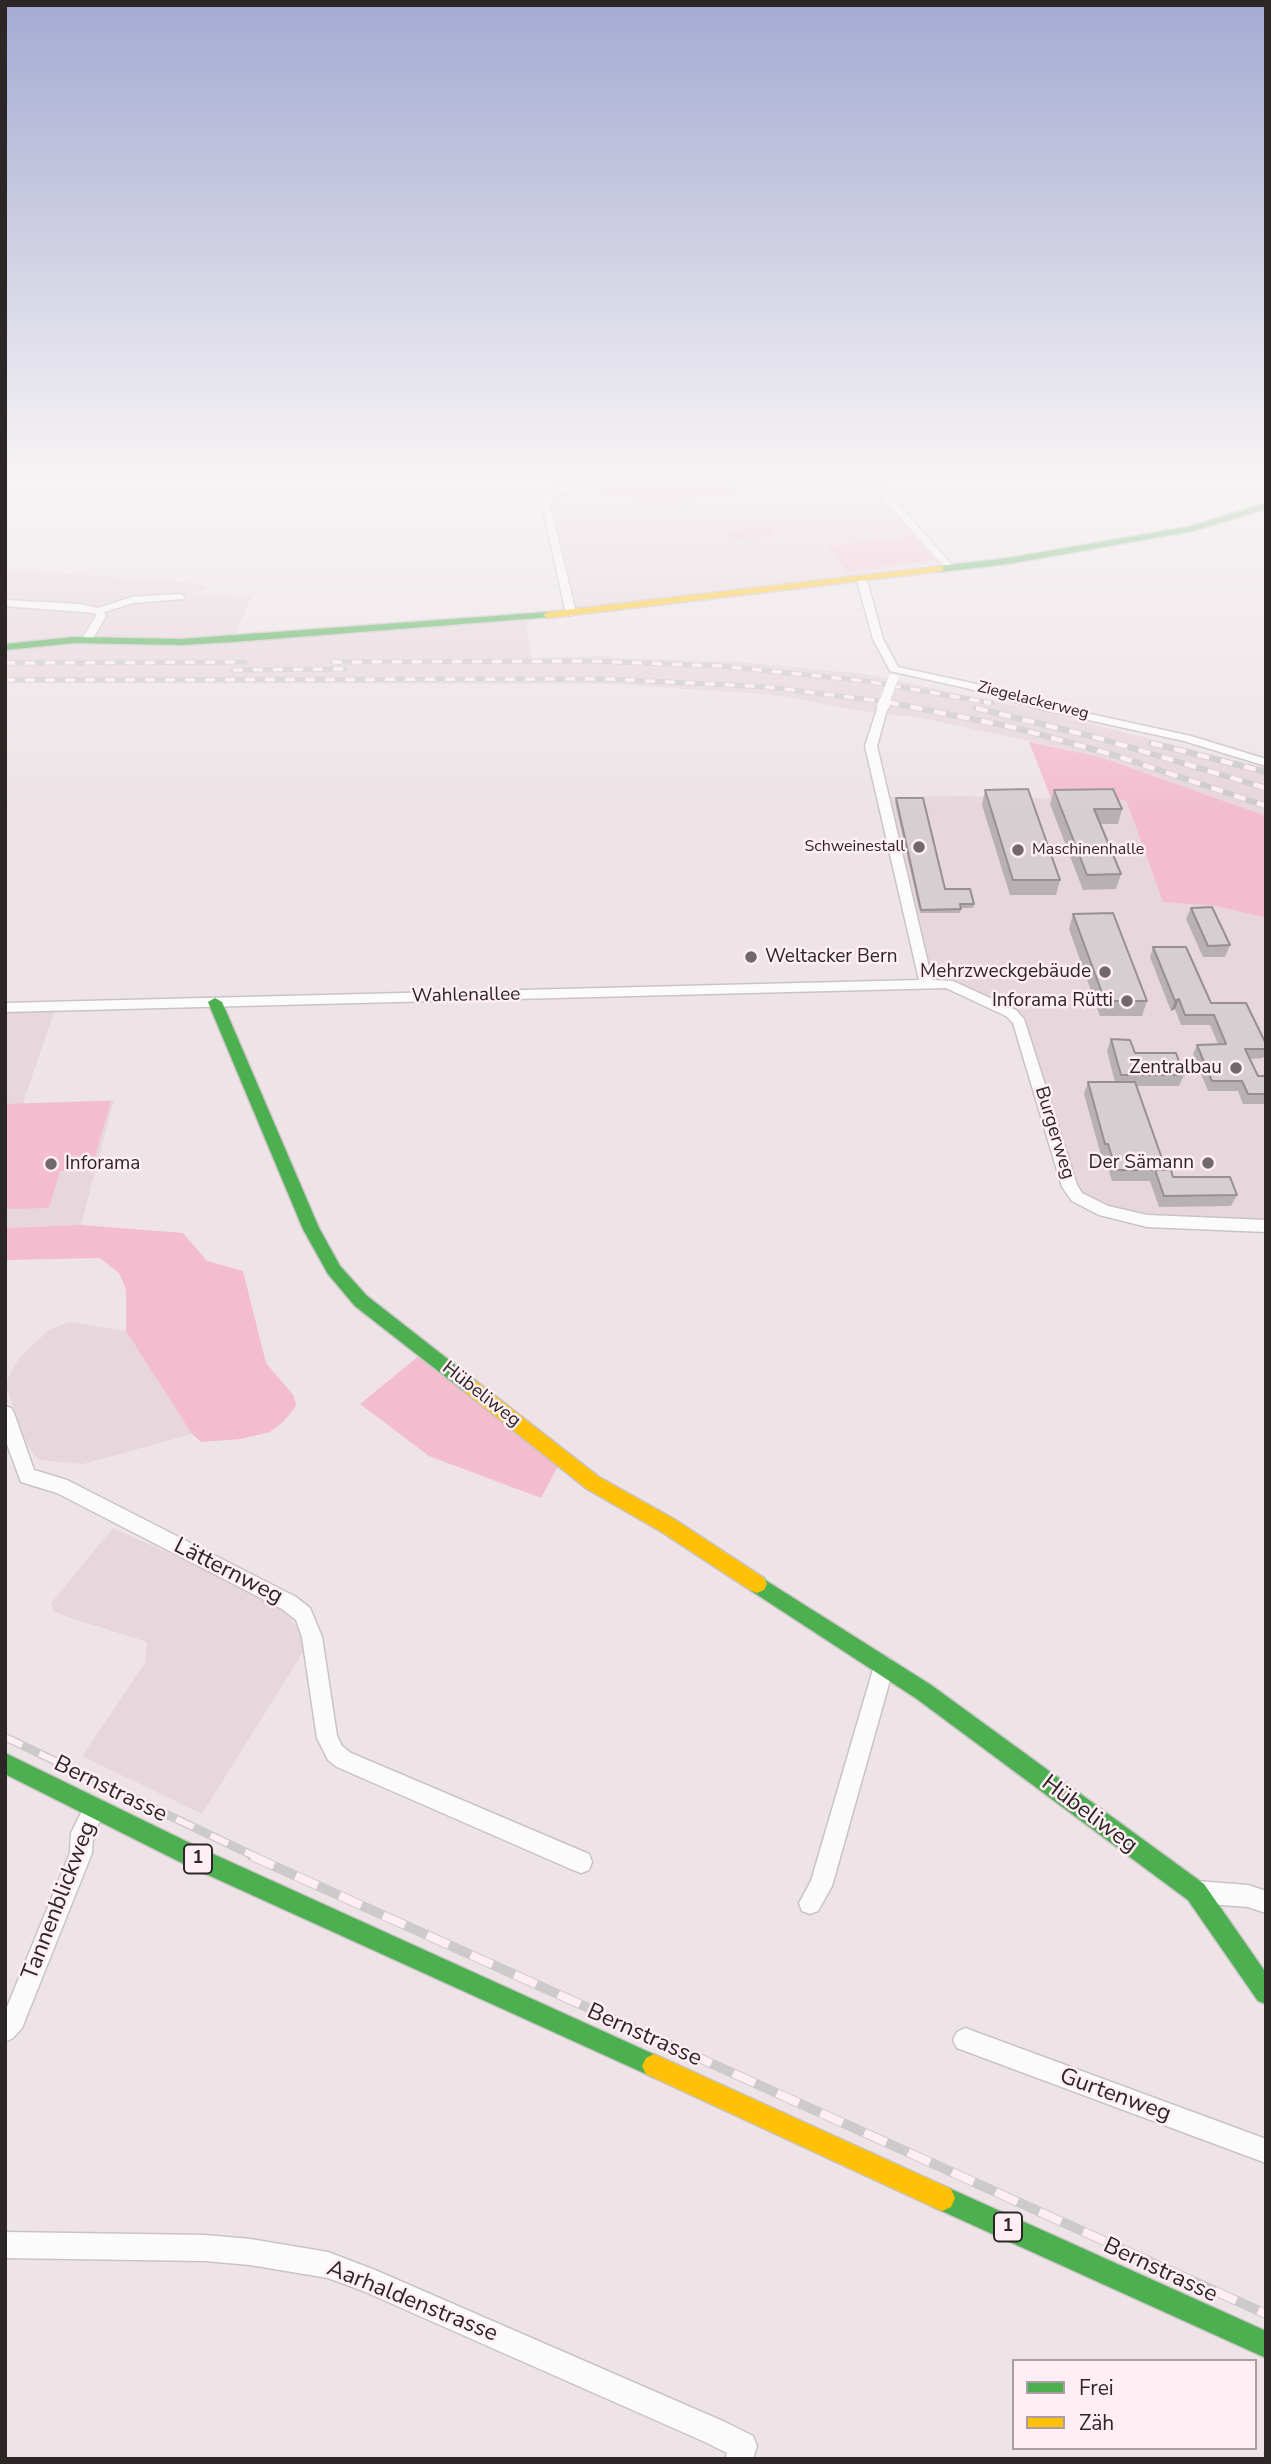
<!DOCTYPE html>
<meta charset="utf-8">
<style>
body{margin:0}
#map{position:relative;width:1271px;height:2464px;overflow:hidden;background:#eee4e7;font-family:"Nunito Sans",sans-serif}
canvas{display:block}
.frame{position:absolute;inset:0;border:7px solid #2c2627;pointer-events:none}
.legend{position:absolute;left:1012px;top:2359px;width:245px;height:91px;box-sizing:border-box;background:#ffeef3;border:2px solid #ab9ea1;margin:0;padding:9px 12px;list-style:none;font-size:21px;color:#2c2627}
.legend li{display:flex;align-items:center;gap:14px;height:35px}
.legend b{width:35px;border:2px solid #ab9ea1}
</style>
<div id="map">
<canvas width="1271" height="2464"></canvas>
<div class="frame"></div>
<ul class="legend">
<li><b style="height:9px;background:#4caf50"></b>Frei</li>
<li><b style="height:9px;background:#ffc107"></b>Zäh</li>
</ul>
</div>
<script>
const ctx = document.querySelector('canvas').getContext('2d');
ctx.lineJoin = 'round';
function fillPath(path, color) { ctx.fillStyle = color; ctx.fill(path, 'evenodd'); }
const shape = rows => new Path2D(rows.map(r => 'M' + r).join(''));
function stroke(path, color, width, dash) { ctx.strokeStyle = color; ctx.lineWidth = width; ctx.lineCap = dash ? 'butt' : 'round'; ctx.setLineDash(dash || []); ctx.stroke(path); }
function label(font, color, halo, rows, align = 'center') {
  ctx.font = font + ' "Nunito Sans",sans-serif'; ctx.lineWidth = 5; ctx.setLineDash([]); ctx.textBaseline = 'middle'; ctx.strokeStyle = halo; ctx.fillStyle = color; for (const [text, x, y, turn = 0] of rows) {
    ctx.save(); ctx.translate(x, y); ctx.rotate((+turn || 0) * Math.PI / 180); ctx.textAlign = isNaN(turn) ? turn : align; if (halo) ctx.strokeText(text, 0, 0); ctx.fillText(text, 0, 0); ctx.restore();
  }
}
fillPath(shape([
 [873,479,949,562,575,609,548,507,551,498,565,489,575,493,590,491,658,501],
 [5,570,169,580,209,587,193,595,252,596,233,640,526,620,531,658,609,656,611,658,741,662,865,674,1031,709,1266,768,1266,816,1100,757,919,717,880,714,773,695,613,684,5,683],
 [960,796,1126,800,1163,902,1217,906,1266,918,1266,1226,1147,1221,1077,1197,1019,1022,959,988,926,984,882,797],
 [57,1003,23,1103,114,1100,81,1225,5,1228,5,1005],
 [69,1322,126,1331,192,1434,83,1464,39,1460,28,1447,5,1384,19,1358,50,1329],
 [113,1528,199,1567,283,1611,299,1629,305,1649,202,1814,82,1756,145,1663,147,1642,71,1618,53,1611,51,1603]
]), '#e7d6db');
fillPath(shape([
 [523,468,1008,468,873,479,658,501,590,491,575,493],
 [770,526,777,535,735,540,728,531],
 [913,536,934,560,847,571,827,546],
 [1029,742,1100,757,1266,816,1266,918,1217,906,1163,902,1126,800,1051,798],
 [111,1101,91,1170,60,1171,49,1208,5,1209,5,1104],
 [81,1225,183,1233,207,1261,243,1271,266,1363,294,1396,296,1406,284,1421,270,1432,241,1439,201,1442,192,1434,126,1331,126,1289,119,1273,100,1258,5,1260,5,1228],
 [420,1355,560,1462,541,1498,429,1456,360,1404]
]), '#f3bccf');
const street = shape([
 [868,477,874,477,953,566,953,570,947,570,868,481,868,477],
 [564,486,567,487,567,491,553,499,550,505,576,613,571,616,566,613,542,505,546,496,564,486],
 [861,574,866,577,883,639,898,667,976,684,1045,704,1191,736,1266,759,1266,766,1184,741,1043,710,970,689,890,671,873,639,856,577,861,574],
 [180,594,185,597,183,599,133,603,104,612,106,616,91,641,87,642,82,639,96,616,95,613,5,606,5,600,80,604,98,608,132,597,180,594],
 [883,703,888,706,877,746,932,980,953,981,1016,1010,1024,1019,1077,1185,1082,1193,1108,1206,1147,1215,1266,1220,1266,1232,1147,1227,1099,1215,1072,1201,1062,1187,1013,1023,1006,1016,946,988,5,1012,5,1003,919,980,865,746,878,706,883,703],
 [5,1406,11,1408,14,1413,34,1470,67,1480,296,1597,310,1608,322,1637,337,1736,342,1746,351,1753,589,1854,592,1862,589,1870,581,1873,573,1870,337,1767,328,1760,317,1738,302,1637,296,1620,282,1609,57,1493,21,1482,5,1439,5,1406],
 [884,1656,891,1659,894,1666,832,1886,818,1911,810,1914,802,1911,799,1903,811,1881,874,1666,877,1659,884,1656],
 [95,1798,103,1801,106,1809,93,1835,92,1853,22,2028,13,2038,5,2042,5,2012,70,1853,71,1833,87,1801,95,1798],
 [1196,1881,1248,1885,1266,1891,1266,1913,1248,1907,1196,1903,1188,1900,1185,1892,1188,1884,1196,1881],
 [965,2028,1266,2139,1266,2163,957,2048,953,2040,957,2032,965,2028],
 [5,2232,205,2235,250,2239,328,2252,375,2270,725,2422,753,2436,757,2446,753,2459,725,2459,727,2453,705,2442,363,2291,328,2278,250,2265,205,2261,5,2258,5,2232]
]);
const fast = shape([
 [1266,503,1266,509,1193,531,1008,564,940,572,935,569,940,566,1008,558,1192,526,1266,503],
 [548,612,553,615,551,617,233,642,181,645,74,643,5,650,5,644,74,637,181,639,548,612],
 [215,998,222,1002,319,1228,340,1266,367,1296,477,1382,480,1387,477,1392,471,1394,465,1392,355,1306,328,1274,303,1229,208,1002,215,998],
 [757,1575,931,1685,1204,1884,1266,1973,1266,2004,1258,2001,1188,1900,917,1699,750,1590,747,1584,750,1578,757,1575],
 [5,1753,202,1849,662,2058,666,2066,662,2074,654,2078,646,2074,186,1865,5,1774,5,1753],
 [942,2185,1266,2331,1266,2358,933,2207,929,2198,933,2189,942,2185]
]);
const slow = shape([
 [940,566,943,567,943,571,548,618,543,615,548,612,940,566],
 [471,1380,477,1382,599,1477,674,1519,764,1578,767,1584,764,1590,757,1593,750,1590,660,1531,587,1489,465,1392,462,1387,465,1382,471,1380],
 [654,2054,951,2189,955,2198,951,2207,942,2211,933,2207,646,2074,642,2066,646,2058,654,2054]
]);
stroke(street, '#cac3c5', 3);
stroke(fast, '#cac3c5', 3);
stroke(slow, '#cac3c5', 3);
fillPath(street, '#fcfbfb');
fillPath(fast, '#4caf50');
fillPath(slow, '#ffc107');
const railFar3 = shape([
 [332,662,590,661,721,666,866,681,991,703],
 [5,663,245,662],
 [233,670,345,669],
 [5,680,610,679,768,687,895,703]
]);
const railFar2 = shape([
 [887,702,1012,727,1114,755,1266,806],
 [984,702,991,703],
 [976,708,1102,739,1266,788],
 [1151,743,1266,772]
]);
const railFar1 = shape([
 [5,1737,256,1857]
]);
const rail = shape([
 [252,1856,1266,2314]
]);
stroke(railFar3, '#cdcacb', 5);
stroke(railFar2, '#cdcacb', 6);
stroke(railFar1, '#cdcacb', 9);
stroke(rail, '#cdcacb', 10);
stroke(railFar3, '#ffeef3', 3.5, [10]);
stroke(railFar2, '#ffeef3', 4.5, [12]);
stroke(railFar1, '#ffeef3', 6, [19]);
stroke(rail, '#ffeef3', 8, [24]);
const streetBridgeFar1 = shape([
 [884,703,893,679]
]);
const streetBridge = shape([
 [883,706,885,702]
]);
stroke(streetBridgeFar1, '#cac3c5', 11, []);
stroke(streetBridge, '#cac3c5', 15, []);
stroke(streetBridgeFar1, '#fcfbfb', 10);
stroke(streetBridge, '#fcfbfb', 12);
fillPath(shape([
 [985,790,1060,880,1056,895,1010,895,982,805],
 [1054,790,1122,809,1118,824,1100,824,1121,874,1116,889,1083,890,1050,804],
 [896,798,945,889,974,904,973,908,961,908,960,913,920,913,895,802],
 [1191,908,1230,945,1225,957,1203,957,1186,919],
 [1073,914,1147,1001,1142,1016,1100,1016,1069,929],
 [1153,947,1211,1003,1266,1044,1266,1053,1263,1058,1250,1059,1258,1076,1266,1076,1266,1104,1243,1104,1238,1091,1208,1091,1193,1054,1197,1045,1218,1044,1210,1025,1181,1025,1175,1009,1171,1011,1150,957],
 [1111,1039,1135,1053,1184,1075,1179,1086,1137,1086,1166,1170,1173,1177,1237,1195,1231,1206,1159,1207,1150,1181,1112,1181,1104,1155,1101,1155,1084,1094,1088,1082,1115,1082,1107,1051]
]), '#b8b1b3');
fillPath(shape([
 [1179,999,1175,1009,1171,1011,1175,1001]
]), '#969092');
const building = shape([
 [1028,789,1060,880,1013,880,985,790,1028,789],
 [1113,789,1122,809,1094,809,1121,874,1087,875,1054,790,1113,789],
 [896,798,923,798,945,889,970,889,974,904,960,904,961,909,921,910,896,798],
 [1212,907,1230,945,1208,946,1191,908,1212,907],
 [1113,913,1147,1001,1105,1001,1073,914,1113,913],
 [1153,947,1186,947,1211,1003,1246,1003,1266,1044,1266,1049,1245,1049,1258,1076,1266,1076,1266,1094,1248,1094,1242,1081,1212,1081,1197,1045,1226,1044,1214,1015,1185,1015,1179,999,1175,1001,1153,947],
 [1111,1039,1130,1040,1135,1053,1176,1053,1184,1075,1121,1075,1111,1039],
 [1088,1082,1135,1082,1166,1170,1116,1170,1108,1144,1105,1144,1088,1082],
 [1155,1170,1171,1170,1173,1177,1230,1177,1237,1195,1164,1196,1155,1170]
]);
fillPath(building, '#d6ced0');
stroke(building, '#969092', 2);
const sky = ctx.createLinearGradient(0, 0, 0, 813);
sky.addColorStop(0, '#a4aad2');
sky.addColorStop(0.58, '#f7f3f4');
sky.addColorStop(1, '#f7f3f400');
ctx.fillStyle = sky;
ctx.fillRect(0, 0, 1271, 813);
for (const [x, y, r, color] of [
 [919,847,7,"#70686a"],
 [1018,850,7,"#70686a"],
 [751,957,7,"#70686a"],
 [1105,972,7,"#70686a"],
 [1127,1001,7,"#70686a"],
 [1236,1068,7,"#70686a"],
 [1208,1163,7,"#70686a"],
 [51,1164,7,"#70686a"]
]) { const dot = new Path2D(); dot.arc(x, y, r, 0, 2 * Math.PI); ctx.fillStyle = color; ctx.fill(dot); stroke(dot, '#ffeef3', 2.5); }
label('16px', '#2c2627', '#ffeef3', [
 ["Ziegelackerweg",1033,701,14]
]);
label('16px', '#2c2627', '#ffeef3', [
 ["Schweinestall",905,847],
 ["Maschinenhalle",1032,850,"left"]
], 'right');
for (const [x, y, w] of [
 [198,1859,28],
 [1008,2227,28]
]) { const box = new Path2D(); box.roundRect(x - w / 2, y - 14.5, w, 29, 5); ctx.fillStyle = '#ffeef3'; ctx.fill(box); stroke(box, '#2c2627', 2); }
label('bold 18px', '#2c2627', null, [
 ["1",198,1859],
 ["1",1008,2227]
]);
label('19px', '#2c2627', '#ffeef3', [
 ["Weltacker Bern",765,957,"left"],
 ["Mehrzweckgebäude",1091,972],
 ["Inforama Rütti",1113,1001],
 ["Zentralbau",1222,1068],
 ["Der Sämann",1194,1163],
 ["Inforama",65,1164,"left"]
], 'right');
label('19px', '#2c2627', '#ffeef3', [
 ["Wahlenallee",466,996,-1],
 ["Burgerweg",1054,1133,73],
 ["Hübeliweg",481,1395,38]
]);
label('23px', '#2c2627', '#ffeef3', [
 ["Lätternweg",228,1572,27],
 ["Bernstrasse",110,1790,26],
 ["Hübeliweg",1089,1815,37],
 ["Tannenblickweg",60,1901,-69],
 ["Bernstrasse",644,2036,24],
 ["Gurtenweg",1115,2096,20],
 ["Bernstrasse",1160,2271,25],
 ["Aarhaldenstrasse",412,2302,22]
]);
</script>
